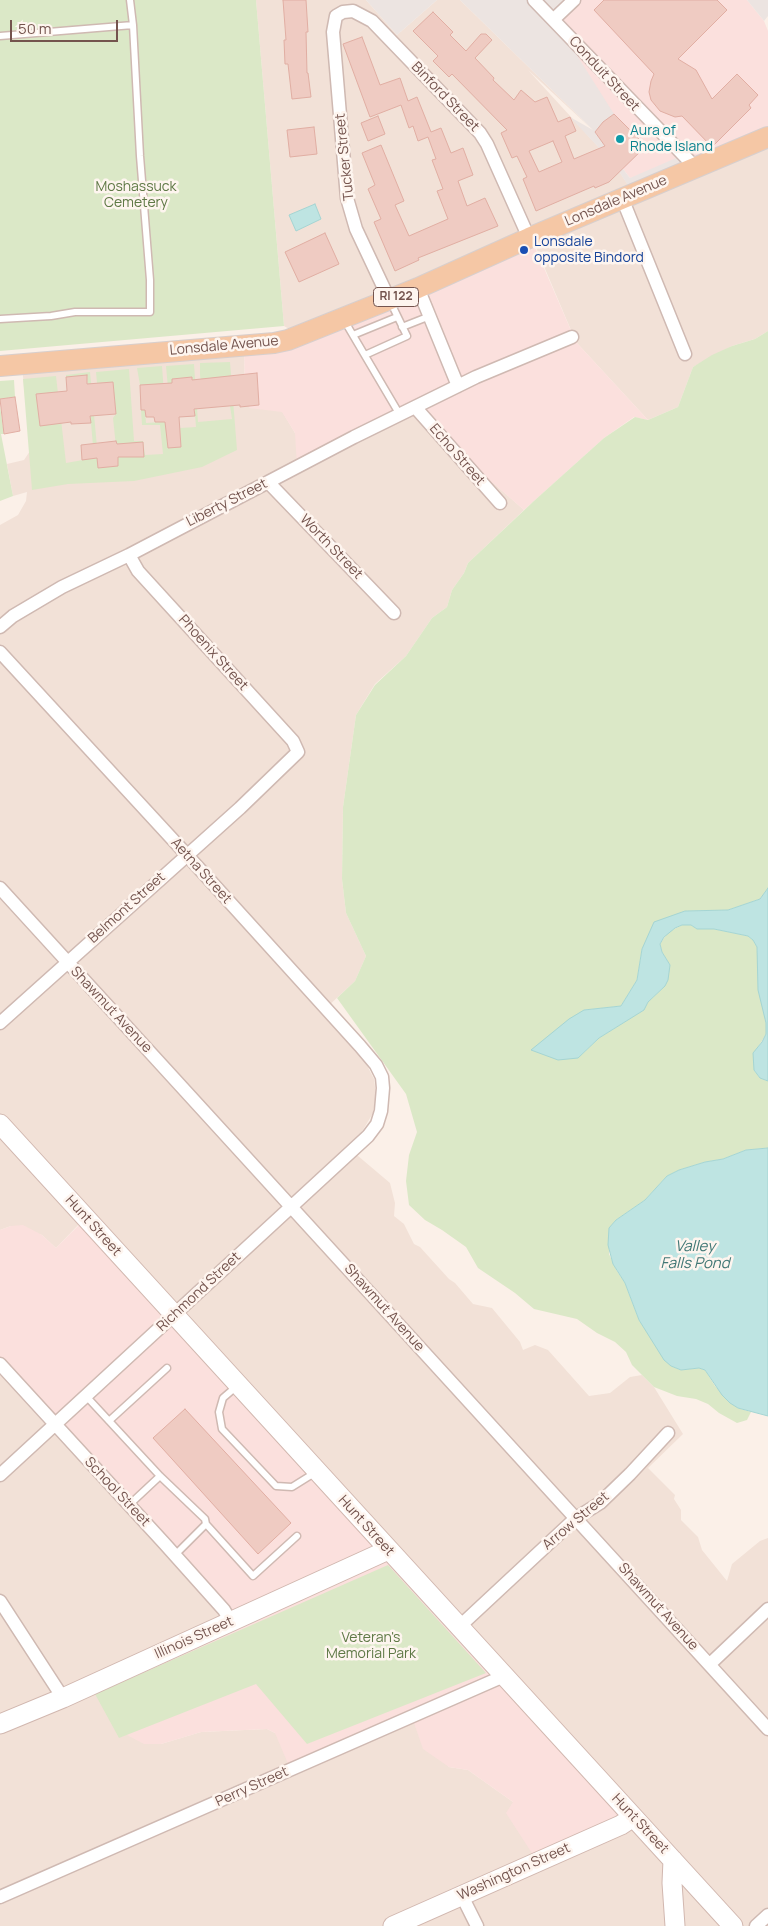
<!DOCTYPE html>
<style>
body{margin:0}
#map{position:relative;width:768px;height:1926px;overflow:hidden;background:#fbf0e8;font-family:Manrope,sans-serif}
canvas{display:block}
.scale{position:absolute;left:10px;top:20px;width:108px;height:22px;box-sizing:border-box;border:2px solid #74544e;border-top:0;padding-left:6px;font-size:15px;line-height:18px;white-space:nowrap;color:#74544e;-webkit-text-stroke:4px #fef5ef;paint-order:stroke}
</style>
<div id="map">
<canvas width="768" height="1926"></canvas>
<div class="scale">50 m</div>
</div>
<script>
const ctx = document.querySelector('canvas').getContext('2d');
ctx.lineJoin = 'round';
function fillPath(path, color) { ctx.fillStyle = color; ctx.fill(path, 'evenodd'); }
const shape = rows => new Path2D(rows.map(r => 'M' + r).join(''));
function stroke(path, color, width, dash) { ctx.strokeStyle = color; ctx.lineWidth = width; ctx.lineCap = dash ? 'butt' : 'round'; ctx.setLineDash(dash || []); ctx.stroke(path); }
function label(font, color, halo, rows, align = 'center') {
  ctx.font = font + ' Manrope,sans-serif'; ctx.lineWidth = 5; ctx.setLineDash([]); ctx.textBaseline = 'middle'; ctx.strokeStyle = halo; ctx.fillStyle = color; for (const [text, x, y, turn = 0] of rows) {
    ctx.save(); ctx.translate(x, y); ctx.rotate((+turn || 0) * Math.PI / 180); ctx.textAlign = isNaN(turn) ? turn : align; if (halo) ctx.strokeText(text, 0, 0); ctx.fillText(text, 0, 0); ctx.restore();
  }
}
fillPath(shape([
 [256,0,366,0,397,35,437,0,460,0,595,132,528,70,615,165,632,191,768,131,768,331,755,339,732,346,693,367,678,407,648,420,576,342,532,238,296,333,284,326],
 [244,345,245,391,282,411,295,433,412,411,524,510,468,563,464,573,452,590,447,607,432,618,406,656,375,684,356,715,343,807,342,879,346,913,366,956,355,981,325,1009,360,1052,374,1079,376,1095,373,1113,351,1150,390,1183,395,1203,394,1216,404,1224,414,1244,420,1247,449,1279,455,1283,473,1304,492,1308,520,1342,523,1350,535,1345,548,1350,589,1396,610,1393,630,1377,642,1375,654,1387,683,1434,648,1468,675,1495,674,1499,681,1510,681,1520,698,1537,702,1550,727,1581,732,1564,760,1541,768,1538,768,1926,0,1926,0,1366,226,1619,161,1744,201,1732,267,1729,275,1733,409,1714,449,1767,468,1770,513,1802,622,1817,82,1221,56,1248,42,1235,11,1226,0,1230,0,525,18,515,26,501,27,492,13,496,7,464,24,460,36,442,25,398,22,366]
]), '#f2e1d7');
fillPath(shape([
 [574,0,747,0,764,21,768,31,768,131,692,165,630,178,595,132,603,122,613,115,554,19],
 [531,238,576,342,648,420,634,417,604,438,524,510,493,483,482,485,412,411,297,466,295,433,282,412,249,408,245,391,244,345,279,340],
 [83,1221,622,1817,535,1858,506,1813,513,1802,468,1770,449,1767,423,1749,412,1717,289,1766,275,1733,267,1729,201,1732,161,1744,144,1744,125,1734,103,1679,226,1619,0,1366,0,1230,11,1226,23,1225,42,1235,56,1248]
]), '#fbe0dd');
fillPath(shape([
 [366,0,437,0,397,35],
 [460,0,574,0,554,19,614,114,595,132,630,178,683,155,692,165,632,192,615,165,570,117,593,130],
 [747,0,768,0,768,16,764,21]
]), '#ece4e1');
fillPath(shape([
 [0,0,256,0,284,326,0,351],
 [768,331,768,888,760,899,728,910,685,911,642,949,637,980,621,1006,584,1010,578,1058,599,1038,643,1010,648,1002,665,986,670,965,662,952,660,944,668,932,682,925,691,925,697,929,714,929,748,936,753,940,757,947,766,1023,766,1034,757,1049,754,1062,754,1070,760,1078,768,1081,768,1148,746,1150,723,1159,705,1162,679,1170,667,1176,645,1200,616,1220,610,1228,609,1254,617,1271,625,1283,639,1320,671,1366,681,1370,699,1368,705,1370,715,1386,738,1408,751,1412,747,1420,737,1423,719,1413,708,1404,696,1399,677,1396,654,1387,632,1365,626,1352,615,1342,597,1333,577,1319,534,1309,515,1293,478,1268,466,1247,442,1230,425,1220,409,1205,406,1181,409,1155,417,1132,406,1094,337,998,355,981,366,956,346,913,342,879,343,807,356,715,375,685,406,656,432,618,447,607,452,590,464,573,468,563,535,500,604,438,635,417,648,420,678,407,693,367,712,355,732,346,755,339],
 [230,362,237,450,202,467,134,481,68,484,32,490,23,379,56,376,66,463,94,458,87,376,66,377,66,375,90,372,99,468,118,466,113,418,116,414,113,382,97,383,96,372,129,369,134,441,143,441,145,455,163,454,160,425,142,425,141,410,145,410,146,423,161,422,159,384,140,385,137,368,162,366,168,448,181,446,180,428,196,427,192,377,172,379,174,409,170,410,166,366,194,364,198,422,232,419,230,406,202,392,200,375,200,363],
 [14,380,15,397,0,399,0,381],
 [0,406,4,434,1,434,13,496,0,501],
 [388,1565,486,1673,307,1744,256,1684,119,1738,95,1694]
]), '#dbe8c7');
const water = shape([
 [315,204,321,219,296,231,289,215,315,204],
 [768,888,768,1081,760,1078,754,1070,753,1053,762,1042,766,1034,766,1023,758,990,757,947,753,940,748,936,714,929,697,929,691,925,682,925,675,928,664,937,660,944,662,952,670,965,668,980,665,986,648,1002,644,1010,599,1038,578,1058,558,1060,531,1050,569,1019,584,1010,621,1006,637,980,642,949,654,922,685,911,728,910,760,899,768,888],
 [768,1148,768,1416,738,1408,730,1403,722,1395,705,1370,699,1368,681,1370,671,1366,664,1360,639,1320,625,1283,613,1264,608,1245,609,1228,616,1220,645,1200,667,1176,679,1170,705,1162,723,1159,746,1150,768,1148]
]);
fillPath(water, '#bee4e2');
stroke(water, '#a5d5d3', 1);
const building = shape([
 [283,0,306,0,308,32,306,32,307,73,308,73,311,97,292,99,288,64,285,64,284,40,286,40,283,0],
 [604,0,717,0,727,10,678,59,696,70,712,99,737,74,758,95,749,105,751,108,712,147,682,116,675,117,660,111,651,100,649,92,651,81,654,74,594,10,604,0],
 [433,12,453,32,450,35,466,51,481,34,486,34,492,40,475,58,494,78,493,80,514,100,521,90,535,102,547,97,558,122,570,117,576,131,565,136,574,159,605,146,595,132,603,122,614,114,646,146,609,182,595,188,594,186,536,211,523,179,527,177,517,156,512,158,501,133,507,130,452,74,449,77,433,61,438,56,413,31,433,12],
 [553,141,562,162,539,172,529,151,553,141],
 [362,37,380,85,400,78,408,101,417,97,431,132,441,128,451,153,463,148,473,175,458,181,467,206,485,198,498,226,418,258,419,260,395,271,374,222,381,219,368,189,375,185,362,153,381,145,404,201,395,205,409,236,448,219,437,191,443,189,432,160,436,159,428,137,418,141,413,126,409,128,401,105,370,117,343,44,362,37],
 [378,116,385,134,368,141,361,123,378,116],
 [314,127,317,154,290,157,287,130,314,127],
 [325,233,339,264,299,282,285,252,325,233],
 [257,373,259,405,240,407,240,405,194,409,195,416,179,417,181,447,168,448,165,422,155,422,154,417,146,417,145,410,141,410,140,385,172,383,172,379,192,377,192,380,257,373],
 [87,375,87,384,113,382,116,414,90,416,91,423,71,424,71,422,40,426,36,394,67,391,66,377,87,375],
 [15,397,20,431,4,434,0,399,15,397],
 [116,441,117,444,143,442,144,457,118,457,118,466,98,468,97,458,82,460,81,445,116,441],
 [185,1409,291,1523,258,1554,153,1438,185,1409]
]);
fillPath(building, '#efcbc2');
stroke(building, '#e1aea3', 1);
const lane = shape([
 [130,0,133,25],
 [0,36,133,25,140,156,150,280,150,312,75,312,51,316,0,319],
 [344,320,400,415],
 [402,327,430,316],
 [353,335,397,317],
 [365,355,407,336,391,303],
 [237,1386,223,1398,219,1412,222,1429,276,1486,292,1487,316,1472],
 [86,1396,160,1476,205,1519,206,1524,253,1576,297,1536],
 [109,1421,167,1368],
 [129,1505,160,1476],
 [175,1555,206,1524]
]);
const street = shape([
 [534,0,696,168],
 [554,19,574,0],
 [622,198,685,354],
 [418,288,458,386],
 [389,299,356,229,347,198,333,32,336,16,343,12,353,11,372,21,480,133,487,144,529,238],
 [415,407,500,503],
 [268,482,394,613],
 [0,627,13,616,62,587,129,555,354,437,476,377,572,337],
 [0,652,186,854,360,1046,376,1065,382,1077,383,1088,381,1111,377,1124,368,1136,0,1475],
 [0,888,768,1729],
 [0,1023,240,808,298,752,293,741,138,571,129,555],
 [0,1364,164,1543,224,1610,231,1622],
 [0,1601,63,1698],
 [459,1627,576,1518,600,1503,630,1474,668,1433],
 [710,1664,768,1609],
 [462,1896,477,1926],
 [0,1897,504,1676],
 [756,1926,768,1915]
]);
const secondary = shape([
 [0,1124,733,1926],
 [0,1724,63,1698,388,1550],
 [673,1860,672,1883,675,1926],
 [393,1926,621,1825,633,1817]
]);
const primary = shape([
 [0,366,274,343,288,340,418,288,529,238,768,137]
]);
stroke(lane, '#cfb9b2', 9);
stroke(street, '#cfb9b2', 15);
stroke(secondary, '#d1b7af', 21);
stroke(primary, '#d8cfcd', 22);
stroke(lane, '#fff', 6);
stroke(street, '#fff', 12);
stroke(secondary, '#fff', 19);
stroke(primary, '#f5c7a5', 20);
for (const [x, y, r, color] of [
 [620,139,5,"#0f9aa8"],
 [524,250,5,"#1a4fb4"]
]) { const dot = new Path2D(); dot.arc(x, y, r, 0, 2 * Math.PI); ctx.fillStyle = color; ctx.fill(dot); stroke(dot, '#fef5ef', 2); }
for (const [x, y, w] of [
 [396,297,45]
]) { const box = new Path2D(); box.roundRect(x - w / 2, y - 9.5, w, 19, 4); ctx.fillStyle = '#fef5ef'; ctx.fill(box); stroke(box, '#74544e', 1); }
label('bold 12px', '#74544e', null, [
 ["RI 122",396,297]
]);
label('14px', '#74544e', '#fef5ef', [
 ["Conduit Street",604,74,47],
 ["Binford Street",445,97,46],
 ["Tucker Street",345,157,-96],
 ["Lonsdale Avenue",616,201,-23],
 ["Lonsdale Avenue",224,346,-5],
 ["Echo Street",457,455,49],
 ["Liberty Street",227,503,-27],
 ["Worth Street",331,547,46],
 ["Phoenix Street",213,653,48],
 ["Aetna Street",201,871,48],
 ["Belmont Street",127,908,-42],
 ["Shawmut Avenue",111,1010,47],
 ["Hunt Street",93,1226,48],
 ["Richmond Street",199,1292,-43],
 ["Shawmut Avenue",384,1308,48],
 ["School Street",117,1492,47],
 ["Arrow Street",576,1521,-40],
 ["Hunt Street",366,1526,48],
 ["Shawmut Avenue",658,1607,48],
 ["Illinois Street",194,1638,-24],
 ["Perry Street",252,1787,-24],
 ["Hunt Street",640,1824,47],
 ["Washington Street",514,1872,-24]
]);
label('14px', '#0d838f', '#fef5ef', [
 ["Aura of",630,131],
 ["Rhode Island",630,147]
], 'left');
label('14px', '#5f7946', '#fef5ef', [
 ["Moshassuck",136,187],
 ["Cemetery",136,203],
 ["Veteran's",371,1638],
 ["Memorial Park",371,1654]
]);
label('14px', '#164399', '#fef5ef', [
 ["Lonsdale",534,242],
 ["opposite Bindord",534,258]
], 'left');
label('italic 15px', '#427876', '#fef5ef', [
 ["Valley",695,1247],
 ["Falls Pond",695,1264]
]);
</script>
